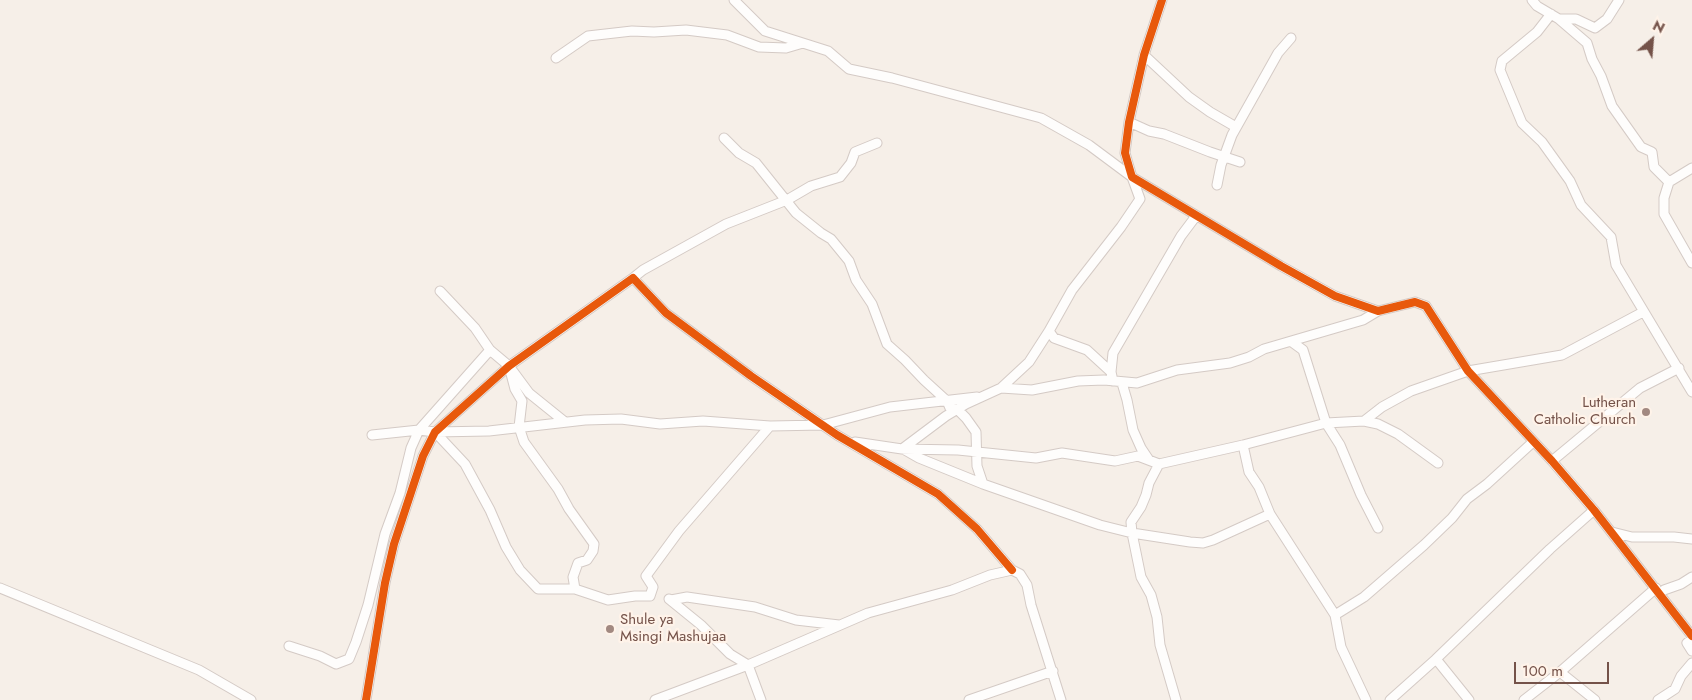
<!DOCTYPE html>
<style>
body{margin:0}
#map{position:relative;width:1692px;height:700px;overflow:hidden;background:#f6efe8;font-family:Jost,sans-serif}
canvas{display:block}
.north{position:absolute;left:1627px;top:15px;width:50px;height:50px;-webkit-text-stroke:4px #fff3e9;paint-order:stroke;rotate:27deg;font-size:14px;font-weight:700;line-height:20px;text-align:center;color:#745249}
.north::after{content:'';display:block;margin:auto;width:18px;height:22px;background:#745249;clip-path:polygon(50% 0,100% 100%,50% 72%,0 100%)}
.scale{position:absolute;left:1514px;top:662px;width:95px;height:22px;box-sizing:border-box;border:2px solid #745249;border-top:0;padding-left:6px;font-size:15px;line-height:18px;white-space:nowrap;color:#745249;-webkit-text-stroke:4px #fff3e9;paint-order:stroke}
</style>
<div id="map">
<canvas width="1692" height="700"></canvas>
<div class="north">N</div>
<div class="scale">100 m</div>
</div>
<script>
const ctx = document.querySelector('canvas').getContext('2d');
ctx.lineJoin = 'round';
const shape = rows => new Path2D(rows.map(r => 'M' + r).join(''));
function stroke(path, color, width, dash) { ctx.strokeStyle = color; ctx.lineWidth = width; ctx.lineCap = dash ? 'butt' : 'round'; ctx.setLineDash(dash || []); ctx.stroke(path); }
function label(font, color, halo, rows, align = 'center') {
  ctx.font = font + ' Jost,sans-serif'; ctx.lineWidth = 4.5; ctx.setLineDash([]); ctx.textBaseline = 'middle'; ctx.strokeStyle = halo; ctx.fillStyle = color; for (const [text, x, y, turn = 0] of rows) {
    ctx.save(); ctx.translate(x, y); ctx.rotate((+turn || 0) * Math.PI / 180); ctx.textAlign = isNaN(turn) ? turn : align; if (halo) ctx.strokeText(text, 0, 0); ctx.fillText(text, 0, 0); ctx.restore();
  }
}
const minor = shape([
 [734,0,765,31,828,51,849,69,892,78,1041,118,1089,145,1132,177,1140,199,1121,227,1072,290,1049,331,1029,362,1001,388,966,404,946,416,902,449],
 [1162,0,1144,55,1129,122,1125,153,1132,177,1281,266,1335,296,1378,311,1415,302,1426,306,1468,371,1552,461,1594,510,1692,636],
 [1532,0,1537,6,1559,19,1587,43,1592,59,1601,76,1612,106,1641,147,1652,152,1654,167,1669,182,1664,198,1664,214,1692,263],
 [1551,14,1537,32,1502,61,1500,70,1522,123,1542,142,1570,181,1581,205,1611,237,1616,265,1692,392],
 [1559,19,1576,19,1595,28,1607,19,1619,0],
 [1144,55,1189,97,1210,112,1236,127],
 [556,58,588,36,632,31,654,32,686,30,727,35,759,47,786,48,803,43],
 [1129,122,1149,131,1164,134,1210,152,1240,162],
 [724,138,739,153,756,163,796,213,821,233,831,239,849,261,856,280,872,304,887,344,905,360,924,380,947,401,950,408,957,409,966,418,976,432,977,466,983,484,1100,525,1132,533,1190,542,1203,543,1213,540,1270,514],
 [1669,182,1692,168],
 [1217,185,1221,165,1232,135,1278,53,1291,38],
 [633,278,643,270,726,224,787,200,811,186,840,177,851,163,855,152,877,143],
 [440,291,475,328,490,350,509,366,529,393,565,422],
 [1049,331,1054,338,1087,350,1111,372],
 [1292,342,1303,350,1326,423,1340,445,1361,495,1378,528],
 [509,366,515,389,522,401,519,427,524,442,558,489,569,509,594,544,593,551,587,560,578,563,573,577,575,589],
 [1113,381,1111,372,1113,353,1181,236,1196,216],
 [1122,383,1127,400,1133,430,1141,448,1149,460],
 [1001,388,1032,390,1078,381,1104,380,1137,383,1177,370,1230,363,1249,357,1264,349,1363,320,1378,311],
 [1364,421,1378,424,1398,434,1438,463],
 [435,432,465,464,490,510,506,547,520,570,538,589,575,589,608,600,635,596,650,596,653,587,646,576,679,531,770,426],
 [372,435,419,430,435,432,489,431,585,420,621,419,660,424,703,421,770,426,823,425,890,407,977,397],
 [855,442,902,449,958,450,1036,458,1062,453,1115,461,1138,456,1159,464,1243,445,1326,423,1364,421,1382,407,1411,391,1468,371,1562,355,1643,312],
 [1243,445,1249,472,1259,487,1270,514,1335,615,1341,647,1366,700],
 [905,450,919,458,983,484],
 [1552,461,1640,388,1679,368],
 [1159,464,1149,483,1146,495,1141,507,1131,522,1132,533,1141,577,1151,595,1157,617,1160,645,1176,700],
 [1612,532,1632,537,1674,537,1692,539],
 [0,588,199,670,251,700],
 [1664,590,1681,584,1692,577],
 [669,599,701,625,730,654,748,665,761,700],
 [671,600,687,597,755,607,796,620,839,625],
 [1335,615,1364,597,1424,545,1452,518,1467,499,1487,484,1533,442],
 [1692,639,1687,643,1692,651],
 [289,646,320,656,336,664,349,659,356,642,368,605,385,534,400,493,411,448,419,430,490,350],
 [1436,659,1469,700],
 [1560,672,1595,700],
 [366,700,385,583,394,544,423,456,435,432,509,366,633,278,666,313,751,376,837,435,938,494,977,529,1012,570],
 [655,700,748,665,868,613,952,590,990,575,1012,570,1020,574,1027,585,1031,605,1061,700],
 [969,700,1053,671],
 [1390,700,1436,659,1550,549,1594,510],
 [1524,700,1560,672,1656,588],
 [1658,700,1675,689,1681,676,1692,663]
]);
stroke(minor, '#d4cac5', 11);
stroke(minor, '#fefdfc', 9);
stroke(shape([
 [1162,0,1144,55,1129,122,1125,153,1132,177,1281,266,1335,296,1378,311,1415,302,1426,306,1468,371,1552,461,1594,510,1692,636],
 [366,700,385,583,394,544,423,456,435,432,509,366,633,278,666,313,751,376,837,435,938,494,977,529,1012,570]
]), '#e8590c', 8);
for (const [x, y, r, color] of [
 [1646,412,5,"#a28981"],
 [610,629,5,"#a28981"]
]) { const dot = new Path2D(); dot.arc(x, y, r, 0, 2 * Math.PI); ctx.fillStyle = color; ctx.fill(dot); stroke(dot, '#fff3e9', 2); }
label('15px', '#745249', '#fff3e9', [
 ["Lutheran",1636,403],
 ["Catholic Church",1636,420],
 ["Shule ya",620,620,"left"],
 ["Msingi Mashujaa",620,637,"left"]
], 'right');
</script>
